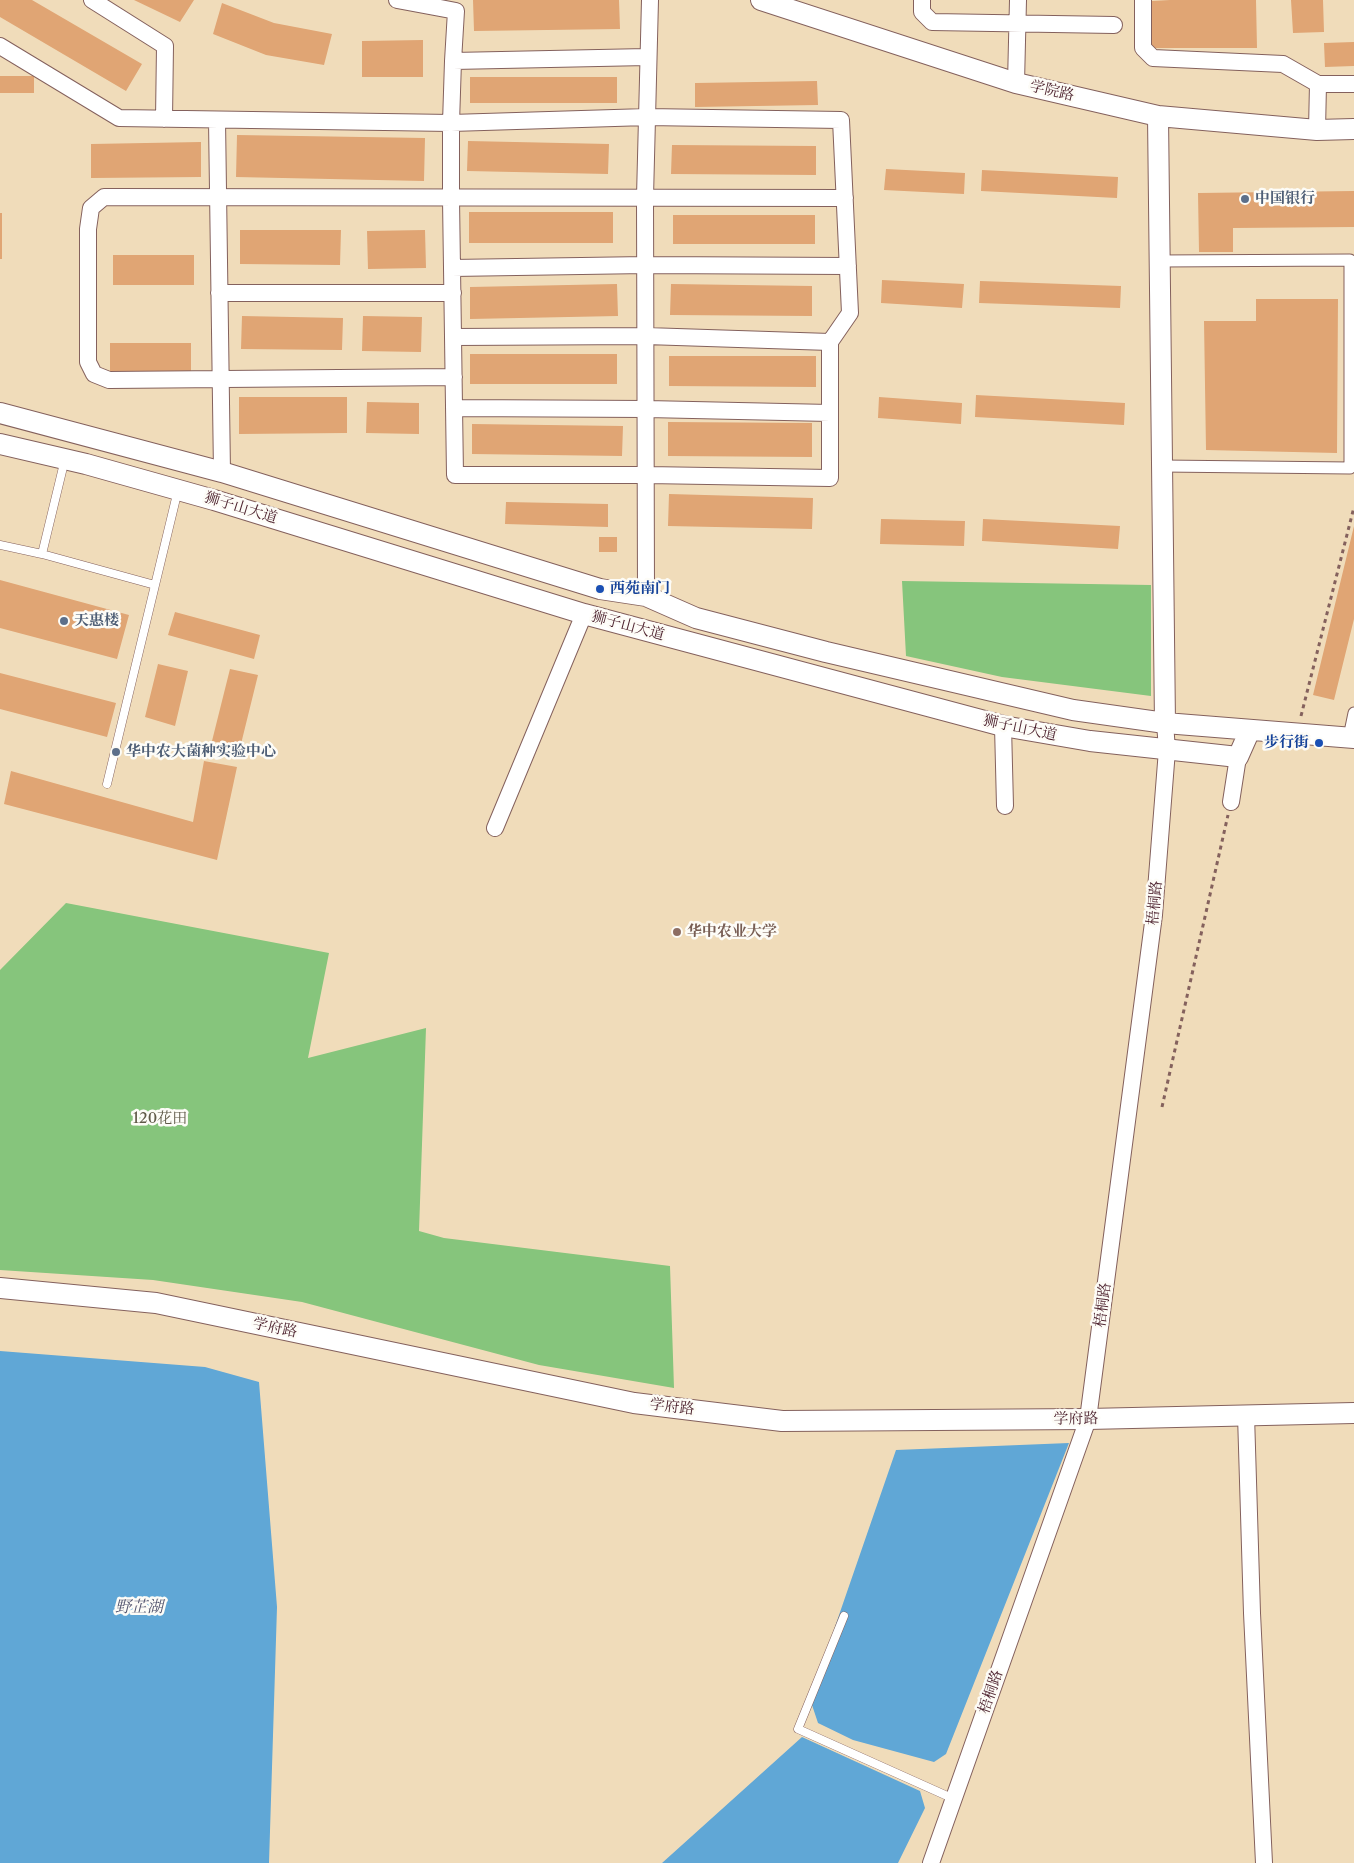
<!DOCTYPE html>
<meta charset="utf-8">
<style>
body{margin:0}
canvas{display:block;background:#f0dcba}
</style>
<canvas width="1354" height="1863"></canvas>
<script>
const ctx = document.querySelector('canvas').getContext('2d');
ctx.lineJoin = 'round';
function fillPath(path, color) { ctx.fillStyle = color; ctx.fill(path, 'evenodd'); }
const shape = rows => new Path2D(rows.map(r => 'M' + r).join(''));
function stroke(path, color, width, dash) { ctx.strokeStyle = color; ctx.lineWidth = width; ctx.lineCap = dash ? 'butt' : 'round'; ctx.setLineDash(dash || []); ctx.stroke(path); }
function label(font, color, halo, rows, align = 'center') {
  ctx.font = font + ' "Libre Caslon Text","Noto Serif SC",serif'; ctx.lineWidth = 5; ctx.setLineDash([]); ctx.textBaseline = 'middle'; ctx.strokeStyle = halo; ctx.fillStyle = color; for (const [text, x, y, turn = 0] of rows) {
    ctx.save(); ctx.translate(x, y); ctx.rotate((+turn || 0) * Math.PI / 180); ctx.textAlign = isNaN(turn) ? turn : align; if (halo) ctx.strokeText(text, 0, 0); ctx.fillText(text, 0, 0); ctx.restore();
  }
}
fillPath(shape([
 [902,581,1151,585,1151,696,1002,677,906,656],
 [66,903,329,953,308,1058,426,1028,419,1231,444,1238,670,1266,674,1388,539,1365,302,1302,153,1280,0,1270,0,970]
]), '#86c57c');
fillPath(shape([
 [0,1351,205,1367,259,1382,277,1607,269,1863,0,1863],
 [1069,1443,946,1754,934,1762,853,1740,818,1723,810,1699,896,1450],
 [802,1737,920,1791,925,1808,898,1863,662,1863]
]), '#60a7d6');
fillPath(shape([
 [0,0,32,0,142,64,126,91,0,17],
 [134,0,194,0,180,22],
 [473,0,619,0,620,29,474,31],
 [1170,0,1256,0,1257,48,1152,48,1152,1],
 [1291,0,1323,0,1324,32,1293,33],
 [222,3,274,23,332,34,324,65,266,55,213,34],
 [423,40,423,77,362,77,362,41],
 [1354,42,1354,66,1325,67,1324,43],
 [0,76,34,76,34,93,0,93],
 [470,77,617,77,617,103,470,103],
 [817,81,818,105,695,107,695,83],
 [237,135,425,138,424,181,236,177],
 [468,141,609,144,608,174,467,171],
 [201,142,201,177,91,178,91,144],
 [672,145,816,146,816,175,671,174],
 [886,169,965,173,964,194,884,190],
 [982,170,1118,177,1117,198,981,191],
 [1354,191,1354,227,1233,228,1233,252,1199,252,1198,193],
 [469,212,613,212,613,243,469,243],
 [0,213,2,213,2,259,0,259],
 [673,215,815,215,815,244,673,244],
 [240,230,341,230,340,265,240,264],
 [425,230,426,268,368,269,367,231],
 [113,255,194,255,194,285,113,285],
 [882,280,964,284,962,308,881,303],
 [980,281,1121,286,1120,308,979,303],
 [617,284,618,316,470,319,470,287],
 [671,284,812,286,812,316,670,315],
 [1256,299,1338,299,1337,453,1206,450,1204,321,1256,321],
 [242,316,343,318,342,350,241,349],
 [363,316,422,317,421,352,362,351],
 [110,343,191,343,191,375,110,374],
 [470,354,617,354,617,384,470,384],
 [669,356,816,356,816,387,669,386],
 [976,395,1125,403,1124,425,975,417],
 [239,397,347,397,347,433,239,434],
 [879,397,962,403,961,424,878,418],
 [367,402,419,403,419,434,366,433],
 [668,422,812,423,812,457,668,456],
 [472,424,623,426,622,456,472,454],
 [669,494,813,498,812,529,668,526],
 [506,502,608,504,608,527,505,524],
 [881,519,965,521,964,546,880,544],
 [983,519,1120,526,1118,549,982,541],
 [1354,526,1354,619,1334,700,1313,695],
 [599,537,617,537,617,552,599,552],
 [0,580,129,615,117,659,0,628],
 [175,612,260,635,254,659,168,635],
 [158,664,188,671,175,726,145,717],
 [230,669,258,675,240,748,212,741],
 [0,673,116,703,107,737,0,709],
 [204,761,237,767,217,860,4,804,11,771,193,822]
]), '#e0a574');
const service = shape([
 [65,459,42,554,155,585],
 [0,545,42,554],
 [107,784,178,490],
 [844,1616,798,1729,954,1799]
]);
const pedestrian = shape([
 [1159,261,1350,260,1350,468,1162,466],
 [1349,737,1354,713]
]);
const minor = shape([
 [92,0,165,46,164,119],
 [922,0,922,12,932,22,1114,25],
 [1143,0,1143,48,1153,58,1283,64,1318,84],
 [0,46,119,118,451,123,647,117,841,120,850,313,830,342,830,478,647,475,455,475,451,199,451,123,453,61,456,11,397,0],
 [453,61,647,57],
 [1016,83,1018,0],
 [217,120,222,472],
 [1317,130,1318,84,1354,84],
 [452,268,646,265,848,266],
 [219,293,453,293],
 [453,337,646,336,830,342],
 [454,377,109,380,94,374,88,362,88,229,91,208,104,197,845,198],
 [454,408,647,409,830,413],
 [646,596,645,197,650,0],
 [1003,726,1005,806],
 [1231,802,1238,757],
 [495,828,584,614],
 [1246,1415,1252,1613,1264,1863],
 [931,1863,1088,1419,1154,915,1167,750,1165,723]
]);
const tertiary = shape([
 [761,0,1016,83,1158,116,1317,130,1354,129],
 [1158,116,1165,723],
 [0,413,222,472,600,589,646,596,696,618,826,652,1073,710,1165,723,1354,738],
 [0,444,86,464,214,500,584,614,1003,726,1090,741,1238,757,1250,730],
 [0,1288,156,1303,634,1403,782,1421,1088,1419,1354,1413]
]);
stroke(service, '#84615d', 9);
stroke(pedestrian, '#84615d', 13);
stroke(minor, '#84615d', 18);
stroke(tertiary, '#84615d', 22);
stroke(shape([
 [1301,716,1354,507],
 [1162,1107,1228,815]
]), '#84615d', 3, [4, 4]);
stroke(service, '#fff', 8);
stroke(pedestrian, '#fff', 11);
stroke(minor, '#fff', 16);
stroke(tertiary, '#fff', 20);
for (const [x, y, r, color] of [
 [1245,199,5,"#5c6f8a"],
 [600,589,5,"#1a4fb4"],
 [64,621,5,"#5c6f8a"],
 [1319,743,5,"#1a4fb4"],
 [116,752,5,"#5c6f8a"],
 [677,932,5,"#8d6e63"]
]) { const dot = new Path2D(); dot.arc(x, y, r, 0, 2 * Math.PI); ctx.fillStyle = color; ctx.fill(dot); stroke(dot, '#fdfcf7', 2); }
label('15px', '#4a1f2b', '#fdfcf7', [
 ["学院路",1052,91,13],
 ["狮子山大道",241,508,17],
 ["狮子山大道",628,626,15],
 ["狮子山大道",1020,728,12],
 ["梧桐路",1155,903,-85],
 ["梧桐路",1103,1305,-82],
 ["学府路",275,1328,12],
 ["学府路",672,1407,7],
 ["学府路",1076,1419,-1],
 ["梧桐路",991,1692,-71]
]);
label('bold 15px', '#4e5e75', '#fdfcf7', [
 ["中国银行",1255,199],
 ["天惠楼",74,621],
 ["华中农大菌种实验中心",126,752]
], 'left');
label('bold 15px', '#164399', '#fdfcf7', [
 ["西苑南门",610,589],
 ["步行街",1309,743,"right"]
], 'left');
label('bold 15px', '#785e54', '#fdfcf7', [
 ["华中农业大学",687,932]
], 'left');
label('15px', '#5f5947', '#fdfcf7', [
 ["120花田",160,1119]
]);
label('italic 16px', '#53556f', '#fdfcf7', [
 ["野芷湖",139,1607]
]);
</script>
